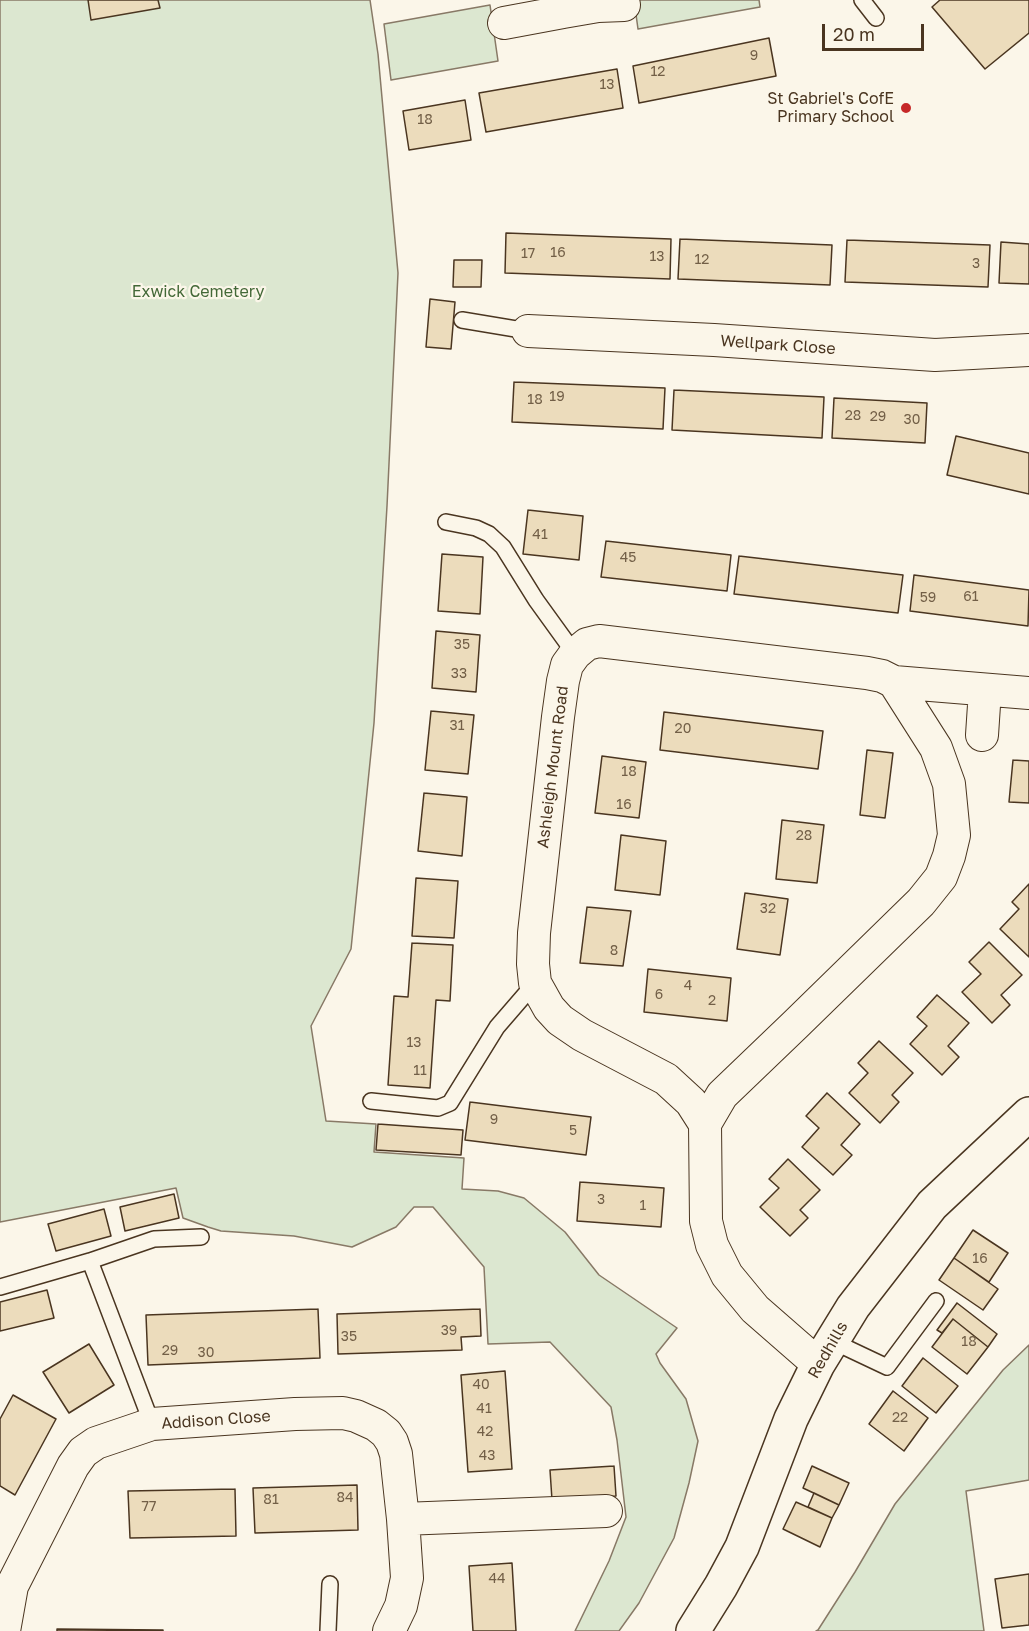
<!DOCTYPE html>
<style>
body{margin:0}
#map{position:relative;width:1029px;height:1631px;overflow:hidden;background:#fbf6e9;font-family:"Golos Text",sans-serif}
canvas{display:block}
.scale{position:absolute;left:822px;top:24px;width:102px;height:27px;box-sizing:border-box;border:3px solid #4a3520;border-top:0;padding-left:8px;font-size:18px;line-height:21px;white-space:nowrap;color:#4a3520;-webkit-text-stroke:4px #fbf6e9;paint-order:stroke}
</style>
<div id="map">
<canvas width="1029" height="1631"></canvas>
<div class="scale">20 m</div>
</div>
<script>
const ctx = document.querySelector('canvas').getContext('2d');
ctx.lineJoin = 'round';
function fillPath(path, color) { ctx.fillStyle = color; ctx.fill(path, 'evenodd'); }
const shape = rows => new Path2D(rows.map(r => 'M' + r).join(''));
function stroke(path, color, width, dash) { ctx.strokeStyle = color; ctx.lineWidth = width; ctx.lineCap = dash ? 'butt' : 'round'; ctx.setLineDash(dash || []); ctx.stroke(path); }
function label(font, color, halo, rows, align = 'center') {
  ctx.font = font + ' "Golos Text",sans-serif'; ctx.lineWidth = 4.5; ctx.setLineDash([]); ctx.textBaseline = 'middle'; ctx.strokeStyle = halo; ctx.fillStyle = color; for (const [text, x, y, turn = 0] of rows) {
    ctx.save(); ctx.translate(x, y); ctx.rotate((+turn || 0) * Math.PI / 180); ctx.textAlign = isNaN(turn) ? turn : align; if (halo) ctx.strokeText(text, 0, 0); ctx.fillText(text, 0, 0); ctx.restore();
  }
}
const green = shape([
 [0,0,370,0,378,54,398,273,387,506,374,723,351,949,311,1026,326,1121,376,1124,374,1152,464,1158,462,1189,498,1191,524,1198,565,1232,599,1275,677,1328,656,1354,660,1363,686,1399,698,1441,689,1483,674,1538,639,1603,619,1631,575,1631,609,1561,626,1517,617,1440,611,1407,550,1342,488,1344,484,1267,433,1207,414,1207,396,1227,352,1247,294,1236,221,1231,208,1227,183,1218,176,1188,0,1222,0,0],
 [634,0,759,0,760,7,638,29,634,0],
 [490,5,498,61,391,80,384,24,490,5],
 [1029,1345,1029,1480,966,1491,984,1631,816,1631,818,1630,855,1572,895,1504,1003,1370,1029,1345]
]);
fillPath(green, '#dce7d0');
stroke(green, '#887966', 1.5);
const building = shape([
 [88,0,158,0,160,8,91,20,88,0],
 [940,0,1029,0,1029,33,985,69,932,7,940,0],
 [769,38,776,76,639,103,633,66,769,38],
 [617,69,623,108,486,132,479,93,617,69],
 [465,100,471,140,409,150,403,111,465,100],
 [506,233,671,239,670,279,505,273,506,233],
 [680,239,832,245,830,285,678,279,680,239],
 [847,240,990,245,988,287,845,282,847,240],
 [1001,242,1029,244,1029,284,999,283,1001,242],
 [454,260,482,260,481,287,453,287,454,260],
 [430,299,455,302,451,349,426,347,430,299],
 [514,382,665,388,663,429,512,422,514,382],
 [674,390,824,397,822,438,672,430,674,390],
 [834,398,927,403,925,443,832,438,834,398],
 [956,436,1029,453,1029,494,947,475,956,436],
 [528,510,583,516,579,560,523,554,528,510],
 [606,541,731,555,727,591,601,577,606,541],
 [442,554,483,557,480,614,438,611,442,554],
 [739,556,903,575,898,613,734,594,739,556],
 [914,575,1029,590,1028,626,910,611,914,575],
 [436,631,480,635,476,692,432,688,436,631],
 [431,711,474,715,468,774,425,770,431,711],
 [664,712,823,731,818,769,660,750,664,712],
 [867,750,893,753,885,818,860,815,867,750],
 [602,756,646,762,639,818,595,813,602,756],
 [1013,760,1029,761,1029,803,1009,802,1013,760],
 [424,793,467,797,462,856,418,851,424,793],
 [782,820,824,825,817,883,776,879,782,820],
 [621,835,666,841,660,895,615,890,621,835],
 [416,878,458,881,454,938,412,936,416,878],
 [1029,884,1029,957,1000,929,1019,909,1012,902,1029,884],
 [745,893,788,899,780,955,737,949,745,893],
 [587,907,631,911,623,966,580,963,587,907],
 [989,942,1022,975,1001,995,1010,1005,992,1023,962,992,981,974,969,962,989,942],
 [412,943,453,945,450,1001,436,1000,430,1088,388,1085,394,996,408,997,412,943],
 [648,969,731,978,727,1021,644,1012,648,969],
 [937,995,969,1023,948,1046,959,1057,942,1075,910,1044,927,1026,917,1017,937,995],
 [879,1041,913,1073,892,1095,899,1102,880,1123,849,1093,868,1073,858,1063,879,1041],
 [827,1093,860,1124,841,1145,852,1155,833,1175,802,1147,819,1128,806,1116,827,1093],
 [470,1102,591,1117,586,1155,465,1140,470,1102],
 [378,1124,463,1130,461,1155,376,1150,378,1124],
 [788,1159,820,1190,800,1210,808,1218,790,1236,760,1207,779,1188,769,1179,788,1159],
 [580,1182,664,1188,661,1227,577,1221,580,1182],
 [174,1194,179,1218,125,1231,120,1207,174,1194],
 [104,1209,111,1236,56,1251,48,1224,104,1209],
 [973,1230,1008,1253,989,1282,954,1258,973,1230],
 [954,1258,998,1289,983,1310,939,1280,954,1258],
 [47,1290,54,1318,0,1331,0,1302,47,1290],
 [957,1303,997,1334,988,1347,953,1319,942,1333,937,1330,957,1303],
 [318,1309,320,1358,148,1365,146,1315,318,1309],
 [480,1309,481,1336,461,1337,462,1350,338,1354,337,1314,480,1309],
 [953,1319,988,1347,967,1374,932,1347,953,1319],
 [89,1344,114,1385,69,1413,43,1372,89,1344],
 [923,1358,958,1386,936,1413,902,1386,923,1358],
 [505,1371,512,1469,468,1472,461,1375,505,1371],
 [893,1391,928,1418,904,1451,869,1424,893,1391],
 [13,1395,56,1419,15,1495,0,1486,0,1419,13,1395],
 [614,1466,616,1496,552,1500,550,1470,614,1466],
 [812,1466,849,1483,839,1505,803,1488,812,1466],
 [357,1485,358,1530,255,1533,253,1488,357,1485],
 [235,1489,236,1536,130,1538,128,1491,235,1489],
 [814,1493,839,1505,832,1518,808,1507,814,1493],
 [796,1502,832,1518,820,1547,783,1529,796,1502],
 [512,1563,516,1631,473,1631,469,1566,512,1563],
 [1029,1574,1029,1625,1002,1628,995,1579,1029,1574],
 [57,1629,163,1630,163,1631,57,1631,57,1629]
]);
fillPath(building, '#ecdcbc');
stroke(building, '#4a3520', 1.5);
const service = shape([
 [862,0,876,18],
 [462,320,528,331],
 [446,522,476,528,489,534,503,547,536,600,575,654],
 [371,1101,438,1108,450,1103,497,1027,535,983],
 [90,1261,154,1239,201,1237],
 [0,1287,90,1261,152,1424],
 [832,1341,887,1367,936,1301],
 [328,1631,330,1584]
]);
const minor = shape([
 [563,12,598,6,624,5],
 [504,23,563,12,560,0],
 [528,331,714,340,935,355,1029,350],
 [982,735,985,690],
 [705,1124,722,1095,795,1025,921,902,941,877,949,856,954,835,949,784,936,748,894,682],
 [818,1364,755,1309,727,1275,712,1245,706,1221,705,1124,691,1102,666,1079,582,1035,560,1020,549,1008,535,983,533,964,534,933,558,717,563,681,567,665,575,654,587,644,599,641,867,673,882,676,894,682,1029,693],
 [403,1519,606,1511],
 [4,1631,12,1586,73,1466,83,1452,96,1443,152,1424,295,1414,343,1413,356,1416,376,1425,386,1433,392,1442,396,1454,403,1519,407,1578,401,1606,389,1631]
]);
const tertiary = shape([
 [693,1631,721,1586,742,1547,791,1419,818,1364,853,1307,932,1205,1029,1114]
]);
stroke(service, '#4a3520', 18);
stroke(minor, '#4a3520', 34);
stroke(tertiary, '#4a3520', 36);
stroke(service, '#fbf6e9', 15);
stroke(minor, '#fbf6e9', 32);
stroke(tertiary, '#fbf6e9', 33);
for (const [x, y, r, color] of [
 [906,108,6,"#c62828"]
]) { const dot = new Path2D(); dot.arc(x, y, r, 0, 2 * Math.PI); ctx.fillStyle = color; ctx.fill(dot); stroke(dot, '#fbf6e9', 2); }
label('14px', '#725f47', null, [
 ["9",754,56],
 ["12",658,72],
 ["13",607,85],
 ["18",425,120],
 ["16",558,253],
 ["17",528,254],
 ["13",657,257],
 ["12",702,260],
 ["3",976,264],
 ["19",557,397],
 ["18",535,400],
 ["28",853,416],
 ["29",878,417],
 ["30",912,420],
 ["41",540,535],
 ["45",628,558],
 ["61",971,597],
 ["59",928,598],
 ["35",462,645],
 ["33",459,674],
 ["31",457,726],
 ["20",683,729],
 ["18",629,772],
 ["16",624,805],
 ["28",804,836],
 ["32",768,909],
 ["8",614,951],
 ["4",688,986],
 ["6",659,995],
 ["2",712,1001],
 ["13",414,1043],
 ["11",420,1071],
 ["9",494,1120],
 ["5",573,1131],
 ["3",601,1200],
 ["1",643,1206],
 ["16",980,1259],
 ["39",449,1331],
 ["35",349,1337],
 ["18",969,1342],
 ["29",170,1351],
 ["30",206,1353],
 ["40",481,1385],
 ["41",484,1409],
 ["22",900,1418],
 ["42",485,1432],
 ["43",487,1456],
 ["84",345,1498],
 ["81",271,1500],
 ["77",149,1507],
 ["44",497,1579]
]);
label('16px', '#4a3520', '#fbf6e9', [
 ["St Gabriel's CofE",894,99],
 ["Primary School",894,117]
], 'right');
label('16px', '#436837', '#fbf6e9', [
 ["Exwick Cemetery",198,292]
]);
label('16px', '#4a3520', '#fbf6e9', [
 ["Wellpark Close",778,345,4],
 ["Ashleigh Mount Road",553,767,-83],
 ["Redhills",828,1350,-60],
 ["Addison Close",216,1420,-4]
]);
</script>
